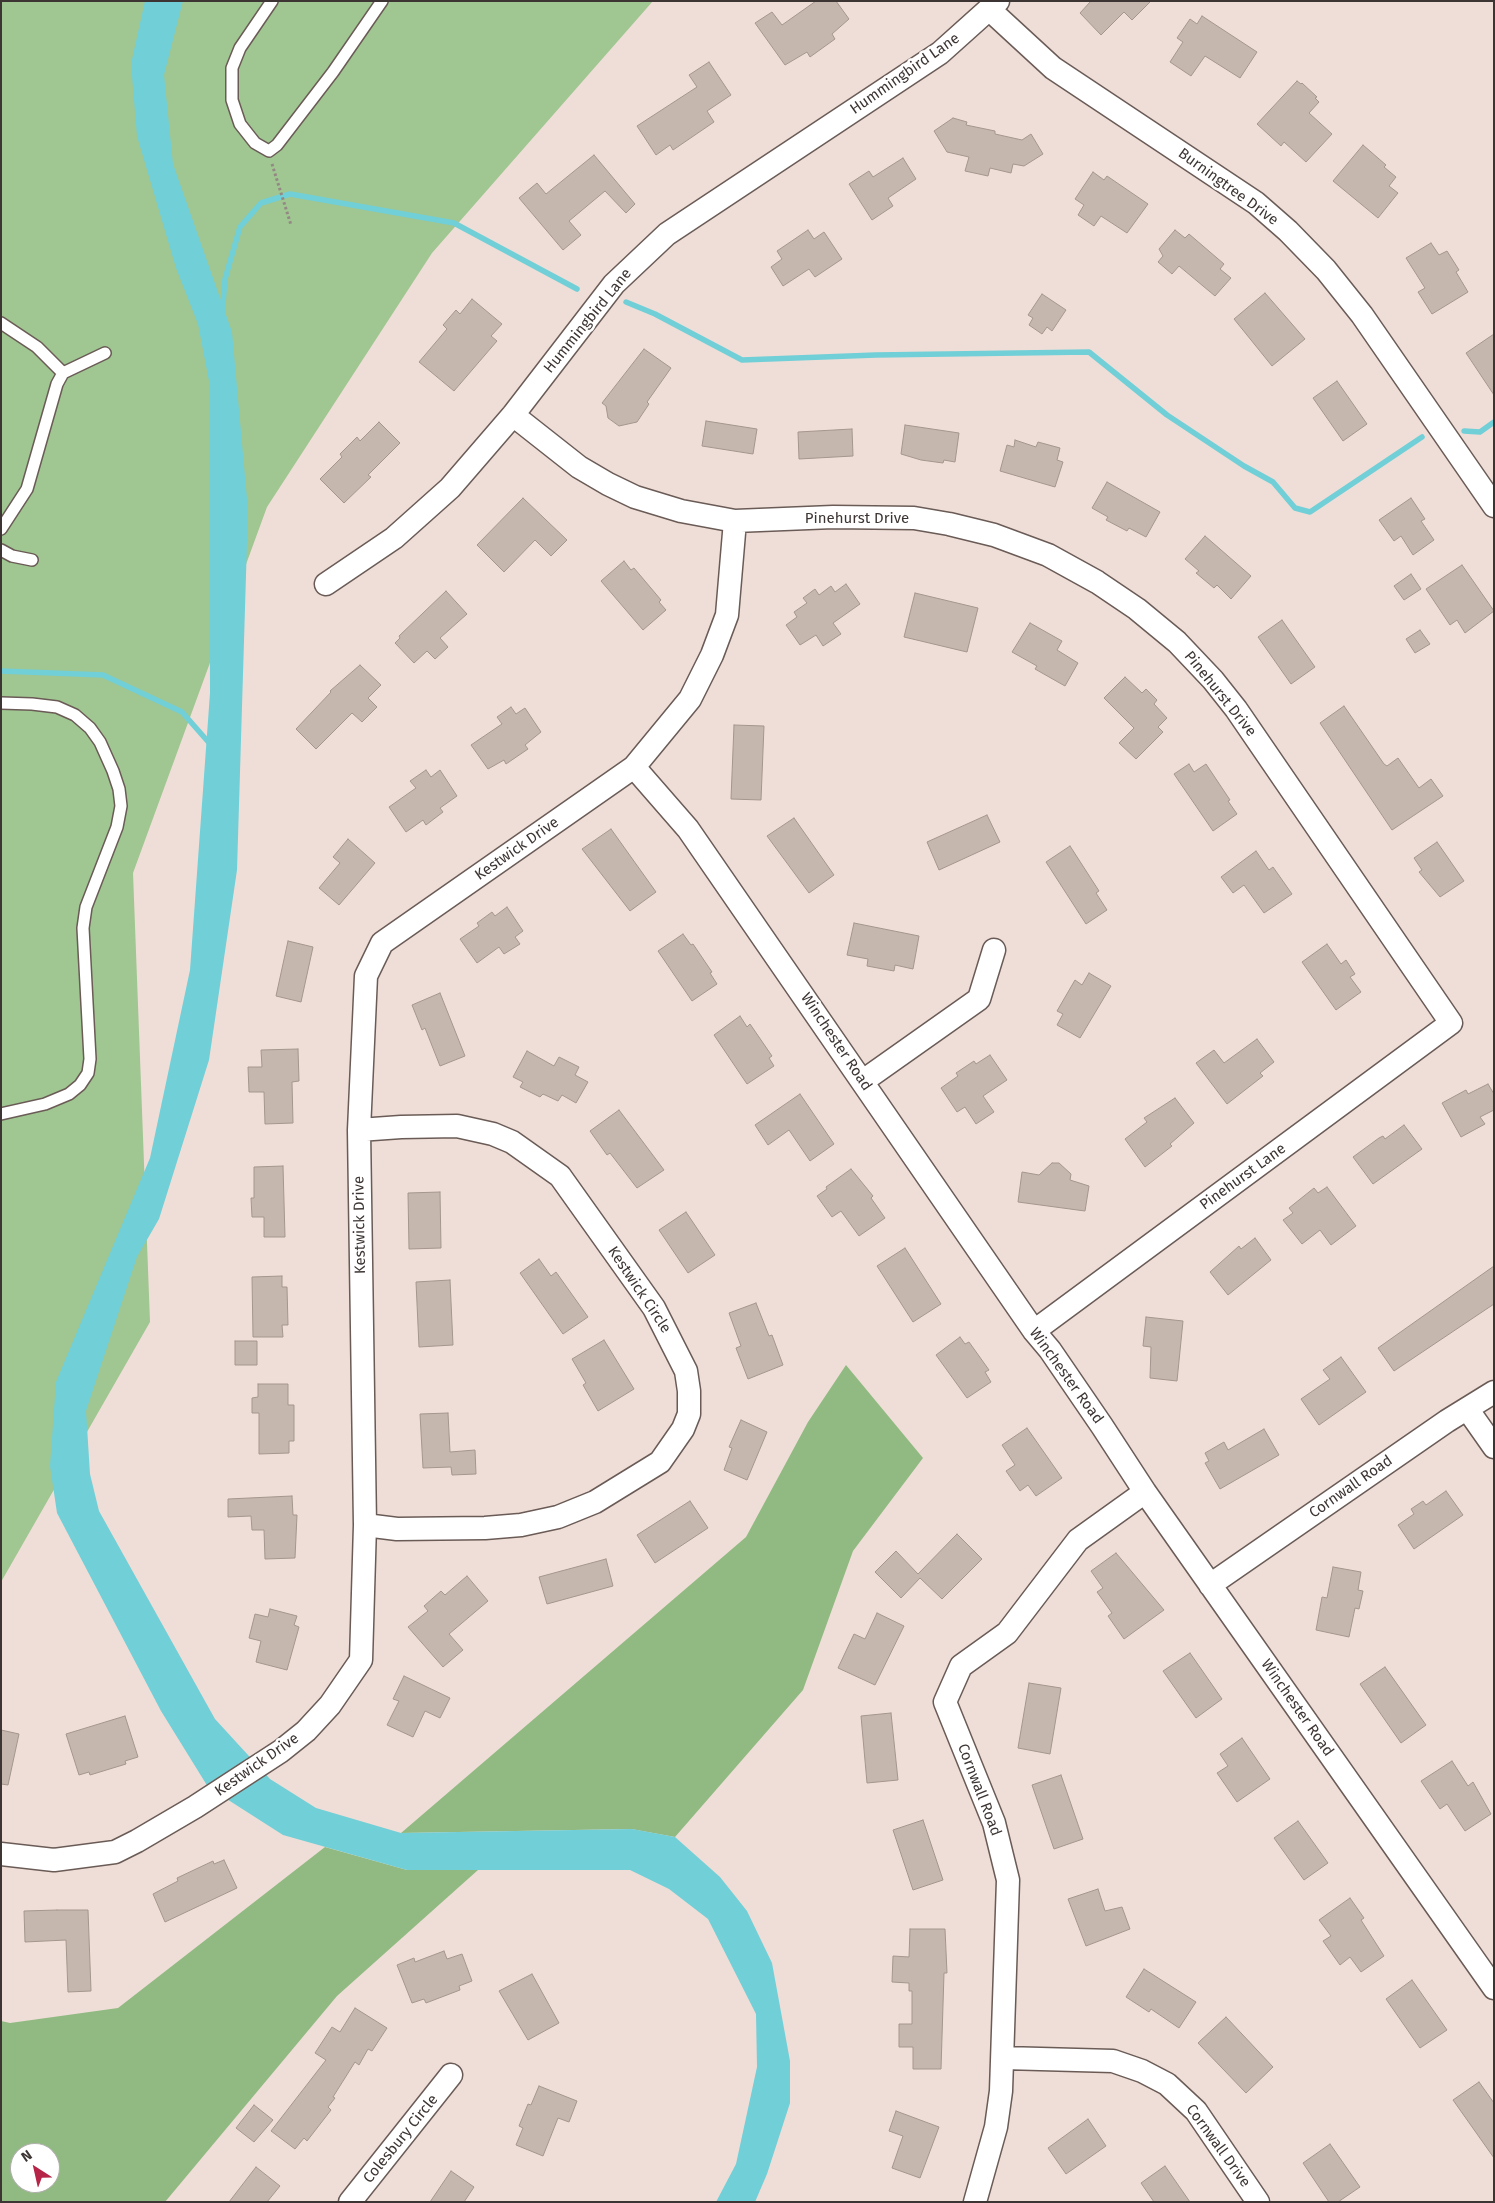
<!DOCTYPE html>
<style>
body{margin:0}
#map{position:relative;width:1495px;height:2203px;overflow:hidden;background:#efded7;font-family:"Fira Sans",sans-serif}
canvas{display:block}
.frame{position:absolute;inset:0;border:2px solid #3c3533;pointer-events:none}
.north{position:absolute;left:10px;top:2143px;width:50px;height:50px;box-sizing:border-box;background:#fff;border:1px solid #b1aead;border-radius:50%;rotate:325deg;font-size:14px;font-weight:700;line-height:20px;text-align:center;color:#3c3533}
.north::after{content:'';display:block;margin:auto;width:18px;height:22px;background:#b62447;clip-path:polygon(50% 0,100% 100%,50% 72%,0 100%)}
</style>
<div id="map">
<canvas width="1495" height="2203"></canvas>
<div class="frame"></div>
<div class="north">N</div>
</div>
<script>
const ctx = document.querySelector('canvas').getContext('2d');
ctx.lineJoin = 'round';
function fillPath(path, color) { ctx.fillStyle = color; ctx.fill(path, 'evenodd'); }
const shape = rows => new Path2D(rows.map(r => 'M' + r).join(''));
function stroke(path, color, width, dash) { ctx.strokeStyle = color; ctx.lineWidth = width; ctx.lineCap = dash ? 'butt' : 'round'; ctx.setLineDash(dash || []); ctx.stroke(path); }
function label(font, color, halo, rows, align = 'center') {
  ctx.font = font + ' "Fira Sans",sans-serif'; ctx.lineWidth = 5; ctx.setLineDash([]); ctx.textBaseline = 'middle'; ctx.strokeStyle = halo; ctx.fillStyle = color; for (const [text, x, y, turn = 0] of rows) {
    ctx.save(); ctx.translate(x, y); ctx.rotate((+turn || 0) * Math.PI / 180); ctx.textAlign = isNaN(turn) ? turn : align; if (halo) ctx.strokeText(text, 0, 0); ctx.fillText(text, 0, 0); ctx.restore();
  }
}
fillPath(shape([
 [1,1,653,1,432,253,267,507,133,873,150,1322,1,1582]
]), '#a0c692');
fillPath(shape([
 [846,1365,923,1458,853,1551,803,1690,675,1837,631,1829,401,1833,746,1537,808,1422],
 [325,1847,407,1870,478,1870,337,1996,165,2202,1,2202,1,2021,10,2023,118,2008],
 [20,2153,50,2153,50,2183,20,2183]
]), '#91ba82');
fillPath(shape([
 [145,1,183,1,164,75,173,164,232,332,248,510,237,870,209,1060,159,1219,137,1257,86,1411,90,1474,99,1511,215,1719,270,1779,316,1808,401,1833,632,1829,675,1837,720,1877,747,1911,772,1963,790,2061,790,2103,767,2174,755,2202,716,2202,736,2164,757,2067,756,2014,708,1919,669,1889,630,1870,407,1870,283,1835,208,1787,161,1711,57,1513,50,1466,56,1382,150,1158,190,970,210,693,209,381,198,324,176,268,137,136,131,64]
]), '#71cfd7');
stroke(shape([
 [626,302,655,314,742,360,876,355,1089,352,1167,415,1244,466,1273,482,1295,508,1310,512,1422,437],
 [222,315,225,279,240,227,261,203,290,194,454,223,577,289],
 [1464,431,1480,432,1494,422],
 [1,671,103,675,182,712,211,745]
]), '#71cfd7', 5.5);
const building = shape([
 [816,1,836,1,849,19,832,34,835,39,810,57,807,52,785,65,755,23,772,12,782,25,816,1],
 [1091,1,1151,1,1132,20,1124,12,1101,35,1080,13,1091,1],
 [1202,16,1257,52,1240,78,1205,56,1191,76,1170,62,1183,42,1177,38,1190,19,1197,24,1202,16],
 [709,62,731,95,707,111,714,122,673,150,670,145,656,155,637,126,697,87,689,75,709,62],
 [1297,81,1301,84,1302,83,1317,97,1315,98,1319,102,1309,113,1332,134,1306,162,1284,142,1281,146,1257,124,1297,81],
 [953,118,967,122,966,125,995,131,995,134,1022,140,1031,134,1043,154,1024,166,1013,164,1011,173,990,168,988,176,965,171,969,157,947,152,934,131,953,118],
 [1363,145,1386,165,1384,167,1396,177,1389,186,1398,193,1378,218,1333,181,1363,145],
 [594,155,635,204,626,213,605,191,569,221,581,235,563,250,519,198,537,183,546,194,594,155],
 [903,158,916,179,888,198,893,206,872,220,849,184,869,171,873,177,903,158],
 [1093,172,1104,180,1107,176,1148,204,1127,233,1101,216,1094,226,1078,215,1084,205,1075,199,1093,172],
 [808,230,814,239,824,232,842,259,815,277,809,269,783,286,771,267,782,259,777,251,808,230],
 [1175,230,1185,238,1189,234,1224,264,1220,269,1231,278,1215,296,1179,266,1172,274,1158,262,1163,256,1159,249,1175,230],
 [1431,243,1439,255,1447,251,1459,270,1456,272,1468,292,1432,314,1418,292,1425,288,1406,258,1431,243],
 [1265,293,1305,339,1272,366,1234,319,1265,293],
 [1042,294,1066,310,1052,331,1047,327,1042,334,1029,325,1033,318,1028,315,1042,294],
 [472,299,502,324,491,336,497,341,454,391,419,362,447,329,443,325,456,310,460,314,472,299],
 [1494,334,1494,395,1466,353,1494,334],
 [644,349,671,368,647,402,649,404,637,422,619,426,608,418,606,406,602,403,644,349],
 [1337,381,1367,424,1343,441,1313,398,1337,381],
 [706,421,757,429,753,454,702,446,706,421],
 [379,422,400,443,368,475,371,477,344,503,320,479,342,457,340,454,357,437,360,441,379,422],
 [905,425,959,433,955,462,944,460,943,463,921,460,901,454,905,425],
 [852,429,853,456,799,459,798,432,852,429],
 [1015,440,1036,447,1038,442,1060,448,1057,460,1063,462,1055,487,1000,471,1007,445,1014,447,1015,440],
 [1107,482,1160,512,1146,537,1129,528,1127,531,1106,520,1108,517,1092,508,1107,482],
 [523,498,567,540,551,556,535,540,504,572,477,545,523,498],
 [1411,498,1425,519,1421,521,1434,540,1413,555,1401,536,1394,541,1379,520,1411,498],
 [1205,536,1251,576,1231,599,1217,585,1214,588,1196,573,1199,571,1185,559,1205,536],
 [624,561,631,570,634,568,661,600,659,602,666,610,643,630,601,581,624,561],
 [1462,565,1494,611,1465,633,1457,620,1450,625,1426,589,1462,565],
 [1411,574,1421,589,1404,600,1394,586,1411,574],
 [846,584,860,604,833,623,841,634,823,646,816,635,800,645,786,625,797,617,794,612,807,603,803,598,815,589,819,595,831,586,835,592,846,584],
 [446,591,467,614,440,638,448,647,435,659,427,651,414,663,395,643,400,638,399,636,446,591],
 [915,593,978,608,967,652,904,637,915,593],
 [1282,620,1315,667,1291,684,1258,637,1282,620],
 [1030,623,1062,641,1057,650,1078,663,1065,686,1035,669,1037,666,1012,652,1030,623],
 [1420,630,1430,644,1415,653,1406,639,1420,630],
 [360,665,381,685,368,698,377,707,362,722,352,713,316,749,296,729,331,692,330,691,360,665],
 [1125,677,1142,693,1146,689,1157,700,1154,704,1167,718,1158,727,1163,732,1136,759,1119,743,1134,728,1104,698,1125,677],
 [1344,706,1384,764,1387,766,1398,758,1419,788,1431,779,1443,796,1392,830,1320,723,1344,706],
 [511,707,516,714,525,708,541,732,525,745,528,749,506,764,504,760,488,769,471,745,502,724,497,717,511,707],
 [734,725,764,726,761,800,731,799,734,725],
 [1189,764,1194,772,1206,764,1230,800,1228,801,1237,814,1213,831,1174,774,1189,764],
 [426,770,431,777,440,770,457,796,440,808,443,812,426,825,423,820,406,832,389,807,416,788,410,781,426,770],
 [987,815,1000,842,939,870,927,842,987,815],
 [794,818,834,875,809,893,767,836,794,818],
 [611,829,656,892,630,911,582,849,611,829],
 [348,839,375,863,339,905,319,888,340,863,333,857,348,839],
 [1437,842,1464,881,1440,897,1419,872,1422,870,1414,858,1437,842],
 [1070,846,1099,891,1096,893,1107,910,1086,924,1046,862,1070,846],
 [1256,851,1269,870,1273,867,1292,894,1264,913,1244,885,1233,893,1221,877,1256,851],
 [507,907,523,931,515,937,520,944,504,954,499,947,477,963,460,939,479,926,477,923,492,912,495,916,507,907],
 [854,923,919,936,913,969,895,965,894,971,867,966,868,959,847,955,854,923],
 [683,934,691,945,693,944,712,972,710,973,717,984,692,1001,658,951,683,934],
 [288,941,313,947,301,1002,276,996,288,941],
 [1327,944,1341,964,1346,960,1355,974,1350,977,1361,992,1336,1010,1302,962,1327,944],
 [1089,973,1111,986,1080,1038,1057,1025,1063,1014,1057,1011,1075,980,1082,985,1089,973],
 [440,993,465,1056,440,1066,425,1028,422,1030,412,1005,440,993],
 [740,1016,747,1027,750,1024,772,1056,769,1058,774,1066,747,1084,714,1035,740,1016],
 [1257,1039,1274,1062,1260,1073,1263,1076,1227,1104,1196,1063,1214,1050,1224,1063,1257,1039],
 [298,1049,299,1081,292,1082,293,1123,265,1124,264,1092,249,1092,248,1067,262,1067,261,1050,298,1049],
 [527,1051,554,1066,559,1057,579,1067,575,1075,588,1082,576,1103,562,1095,558,1101,543,1094,540,1097,520,1087,523,1082,513,1077,527,1051],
 [990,1055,1007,1080,983,1096,994,1112,976,1124,965,1107,957,1112,941,1088,958,1076,956,1073,974,1061,976,1064,990,1055],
 [1488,1084,1494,1094,1494,1110,1480,1117,1485,1124,1461,1137,1442,1103,1466,1090,1468,1094,1488,1084],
 [800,1094,834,1144,810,1161,789,1130,768,1145,755,1125,800,1094],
 [1175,1098,1194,1123,1170,1144,1172,1146,1145,1167,1125,1139,1147,1122,1144,1118,1175,1098],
 [619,1110,664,1170,637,1188,610,1153,607,1155,590,1131,619,1110],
 [1404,1125,1422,1149,1373,1184,1353,1157,1379,1138,1383,1136,1385,1139,1404,1125],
 [1052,1163,1059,1163,1071,1174,1070,1180,1089,1186,1085,1211,1018,1202,1022,1172,1039,1175,1052,1163],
 [283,1166,285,1237,264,1237,264,1217,252,1217,251,1198,254,1198,254,1167,283,1166],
 [851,1169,873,1196,871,1198,885,1218,859,1236,841,1211,832,1217,817,1196,827,1189,826,1187,851,1169],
 [1327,1187,1356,1226,1331,1245,1320,1230,1302,1244,1283,1220,1293,1213,1289,1208,1314,1188,1318,1193,1327,1187],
 [440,1192,441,1248,409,1249,408,1193,440,1192],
 [686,1212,715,1255,688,1273,659,1230,686,1212],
 [1255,1238,1271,1260,1228,1295,1210,1272,1239,1246,1241,1249,1255,1238],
 [905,1248,941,1304,913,1322,877,1266,905,1248],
 [539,1259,551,1276,556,1272,588,1317,563,1334,520,1273,539,1259],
 [1494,1266,1494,1304,1394,1371,1378,1348,1494,1266],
 [282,1276,282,1287,287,1287,288,1325,282,1325,283,1337,253,1337,252,1277,282,1276],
 [450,1280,453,1345,419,1347,416,1282,450,1280],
 [756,1303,769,1336,772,1335,783,1365,748,1379,736,1348,741,1346,729,1313,756,1303],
 [1146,1317,1183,1321,1177,1381,1150,1378,1151,1347,1143,1346,1146,1317],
 [960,1337,965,1344,969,1342,989,1370,985,1372,991,1382,967,1398,936,1355,960,1337],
 [604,1340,634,1389,598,1411,583,1385,586,1383,572,1359,604,1340],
 [235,1341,257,1341,257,1365,235,1365,235,1341],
 [1341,1357,1366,1392,1319,1425,1301,1399,1330,1379,1323,1370,1341,1357],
 [258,1384,288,1384,288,1405,294,1405,294,1441,289,1441,289,1453,259,1454,259,1413,252,1413,252,1398,258,1397,258,1384],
 [448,1413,450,1452,475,1450,476,1474,452,1475,451,1467,423,1468,420,1414,448,1413],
 [741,1420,767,1432,747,1480,724,1470,732,1448,729,1447,741,1420],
 [1027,1428,1062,1478,1036,1496,1028,1485,1020,1491,1006,1471,1015,1465,1002,1445,1027,1428],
 [1264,1429,1279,1455,1220,1489,1205,1463,1209,1461,1205,1453,1224,1442,1228,1450,1264,1429],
 [1446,1491,1463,1515,1414,1549,1398,1525,1414,1514,1411,1509,1423,1501,1426,1505,1446,1491],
 [292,1496,293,1515,297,1515,295,1558,265,1559,264,1530,252,1530,251,1516,228,1517,228,1499,292,1496],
 [690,1501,708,1528,655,1563,637,1535,690,1501],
 [957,1534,982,1559,942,1599,920,1578,901,1598,875,1572,896,1551,918,1574,957,1534],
 [1116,1553,1164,1610,1124,1639,1108,1616,1112,1613,1097,1592,1103,1588,1091,1571,1116,1553],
 [606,1559,613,1586,547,1604,539,1577,606,1559],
 [1333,1567,1361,1572,1358,1590,1363,1591,1359,1609,1355,1608,1349,1637,1316,1630,1322,1597,1327,1598,1333,1567],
 [467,1576,488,1601,449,1634,463,1650,443,1667,408,1627,428,1611,424,1606,441,1591,445,1595,467,1576],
 [270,1609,297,1616,294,1625,299,1627,287,1670,256,1662,261,1641,249,1638,255,1614,268,1617,270,1609],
 [877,1613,904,1626,875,1685,838,1668,854,1634,865,1639,877,1613],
 [1190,1653,1222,1699,1196,1718,1163,1671,1190,1653],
 [1385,1667,1426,1725,1401,1743,1360,1684,1385,1667],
 [404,1676,450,1698,440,1718,425,1711,413,1737,387,1725,399,1701,393,1699,404,1676],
 [1029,1683,1061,1688,1050,1754,1018,1748,1029,1683],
 [891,1713,898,1780,867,1783,861,1716,891,1713],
 [125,1716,138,1757,125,1761,126,1764,90,1775,89,1772,79,1775,66,1734,125,1716],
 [1,1730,19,1734,8,1785,1,1784,1,1730],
 [1242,1738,1270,1779,1237,1802,1217,1773,1228,1766,1220,1754,1242,1738],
 [1452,1761,1468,1786,1473,1782,1491,1814,1465,1831,1447,1804,1440,1809,1421,1781,1452,1761],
 [1061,1775,1083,1839,1054,1849,1032,1785,1061,1775],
 [923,1820,943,1880,913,1890,893,1830,923,1820],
 [1298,1821,1328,1863,1304,1880,1274,1838,1298,1821],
 [224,1860,237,1888,165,1922,153,1894,178,1881,177,1878,213,1861,214,1864,224,1860],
 [1098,1889,1105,1911,1122,1907,1130,1929,1086,1946,1068,1899,1098,1889],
 [1350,1898,1364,1918,1361,1920,1384,1956,1361,1972,1350,1957,1340,1965,1323,1941,1331,1936,1319,1920,1350,1898],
 [57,1910,88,1910,91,1991,68,1992,66,1940,25,1942,24,1911,57,1910],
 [910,1929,945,1929,947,1973,944,1973,941,2069,913,2069,913,2047,899,2047,899,2024,912,2024,912,1991,909,1991,909,1983,892,1982,893,1956,909,1957,910,1929],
 [444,1951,447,1959,462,1954,472,1981,459,1986,460,1990,426,2003,424,1999,412,2003,397,1965,414,1958,415,1962,444,1951],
 [1144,1969,1196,2002,1179,2028,1151,2009,1149,2012,1126,1997,1144,1969],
 [532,1974,559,2023,528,2040,499,1991,532,1974],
 [1412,1980,1447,2030,1420,2048,1386,1999,1412,1980],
 [355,2008,387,2028,372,2051,368,2049,359,2065,355,2062,333,2097,335,2098,328,2107,331,2110,307,2141,304,2138,295,2149,271,2131,326,2060,315,2053,332,2027,340,2032,355,2008],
 [1226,2017,1273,2067,1246,2093,1198,2043,1226,2017],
 [1479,2082,1494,2103,1494,2158,1453,2100,1479,2082],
 [539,2086,577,2101,569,2122,558,2118,543,2156,516,2145,523,2128,519,2126,528,2104,531,2105,539,2086],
 [254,2105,273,2120,254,2142,236,2128,254,2105],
 [896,2111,939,2127,920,2178,892,2168,903,2136,889,2131,896,2111],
 [1088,2119,1106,2146,1066,2174,1048,2148,1088,2119],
 [1330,2144,1360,2187,1338,2202,1329,2202,1303,2163,1330,2144],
 [1165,2166,1190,2202,1154,2202,1141,2183,1165,2166],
 [256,2167,280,2186,267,2202,229,2202,256,2167],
 [451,2171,474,2187,464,2202,430,2202,451,2171]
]);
fillPath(building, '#c6b7ae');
stroke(building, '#a4968d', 1);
const service = shape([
 [272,1,240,48,232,68,232,100,240,124,255,143,269,151,277,145,333,72,382,1],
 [1,323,37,347,63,373],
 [1,529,27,489,57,384,63,373,105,353],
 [1,550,12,556,32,560],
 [1,703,32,704,57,707,75,715,90,728,100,742,113,771,119,789,121,806,117,827,86,907,83,928,90,1059,88,1073,80,1085,69,1094,45,1104,1,1114]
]);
const minor = shape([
 [990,10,1053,68,1256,203,1288,231,1326,270,1362,315,1494,506],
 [513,415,579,467,608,484,635,497,681,511,735,521,833,517,914,518,949,524,994,535,1048,555,1097,582,1137,609,1177,642,1213,680,1236,709,1451,1023,1034,1331],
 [326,584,394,538,450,488,513,415,614,284,667,234,940,53,998,1],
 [634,767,688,829,1034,1331,1050,1350,1102,1426,1145,1492,1494,1988],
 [863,1081,979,999,994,950],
 [359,1130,401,1127,457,1126,493,1134,512,1142,560,1176,654,1308,686,1371,689,1391,689,1414,683,1429,660,1462,595,1502,558,1517,521,1525,485,1528,397,1529,365,1525],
 [1468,1410,1494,1447],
 [1210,1585,1447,1421,1494,1392],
 [1,1854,54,1860,115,1852,137,1841,195,1807,281,1751,306,1731,330,1705,361,1660,365,1525,359,1130,366,976,382,943,634,767,690,699,712,655,727,615,735,521],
 [1004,2058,1113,2061,1142,2071,1167,2084,1196,2111,1258,2202],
 [350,2202,451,2075],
 [975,2202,996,2127,1001,2091,1008,1880,994,1823,945,1702,961,1666,1007,1633,1078,1540,1145,1492]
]);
stroke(service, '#6a5b56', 14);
stroke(minor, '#6a5b56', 25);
stroke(shape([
 [272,164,291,225]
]), '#948884', 3, [2.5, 2.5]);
stroke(service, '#fff', 11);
stroke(minor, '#fff', 22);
label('15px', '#3c3533', '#fff', [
 ["Hummingbird Lane",905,74,-35],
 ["Burningtree Drive",1228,187,36],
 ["Hummingbird Lane",588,321,-51],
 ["Pinehurst Drive",857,519],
 ["Pinehurst Drive",1220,694,51],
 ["Kestwick Drive",517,849,-35],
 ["Winchester Road",836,1042,56],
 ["Pinehurst Lane",1243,1177,-36],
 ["Kestwick Drive",360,1225,-91],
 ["Kestwick Circle",639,1290,56],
 ["Winchester Road",1066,1376,54],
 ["Cornwall Road",1351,1487,-35],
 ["Winchester Road",1297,1708,55],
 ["Kestwick Drive",257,1765,-35],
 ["Cornwall Road",979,1790,69],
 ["Colesbury Circle",401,2139,-51],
 ["Cornwall Drive",1218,2146,54]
]);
</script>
